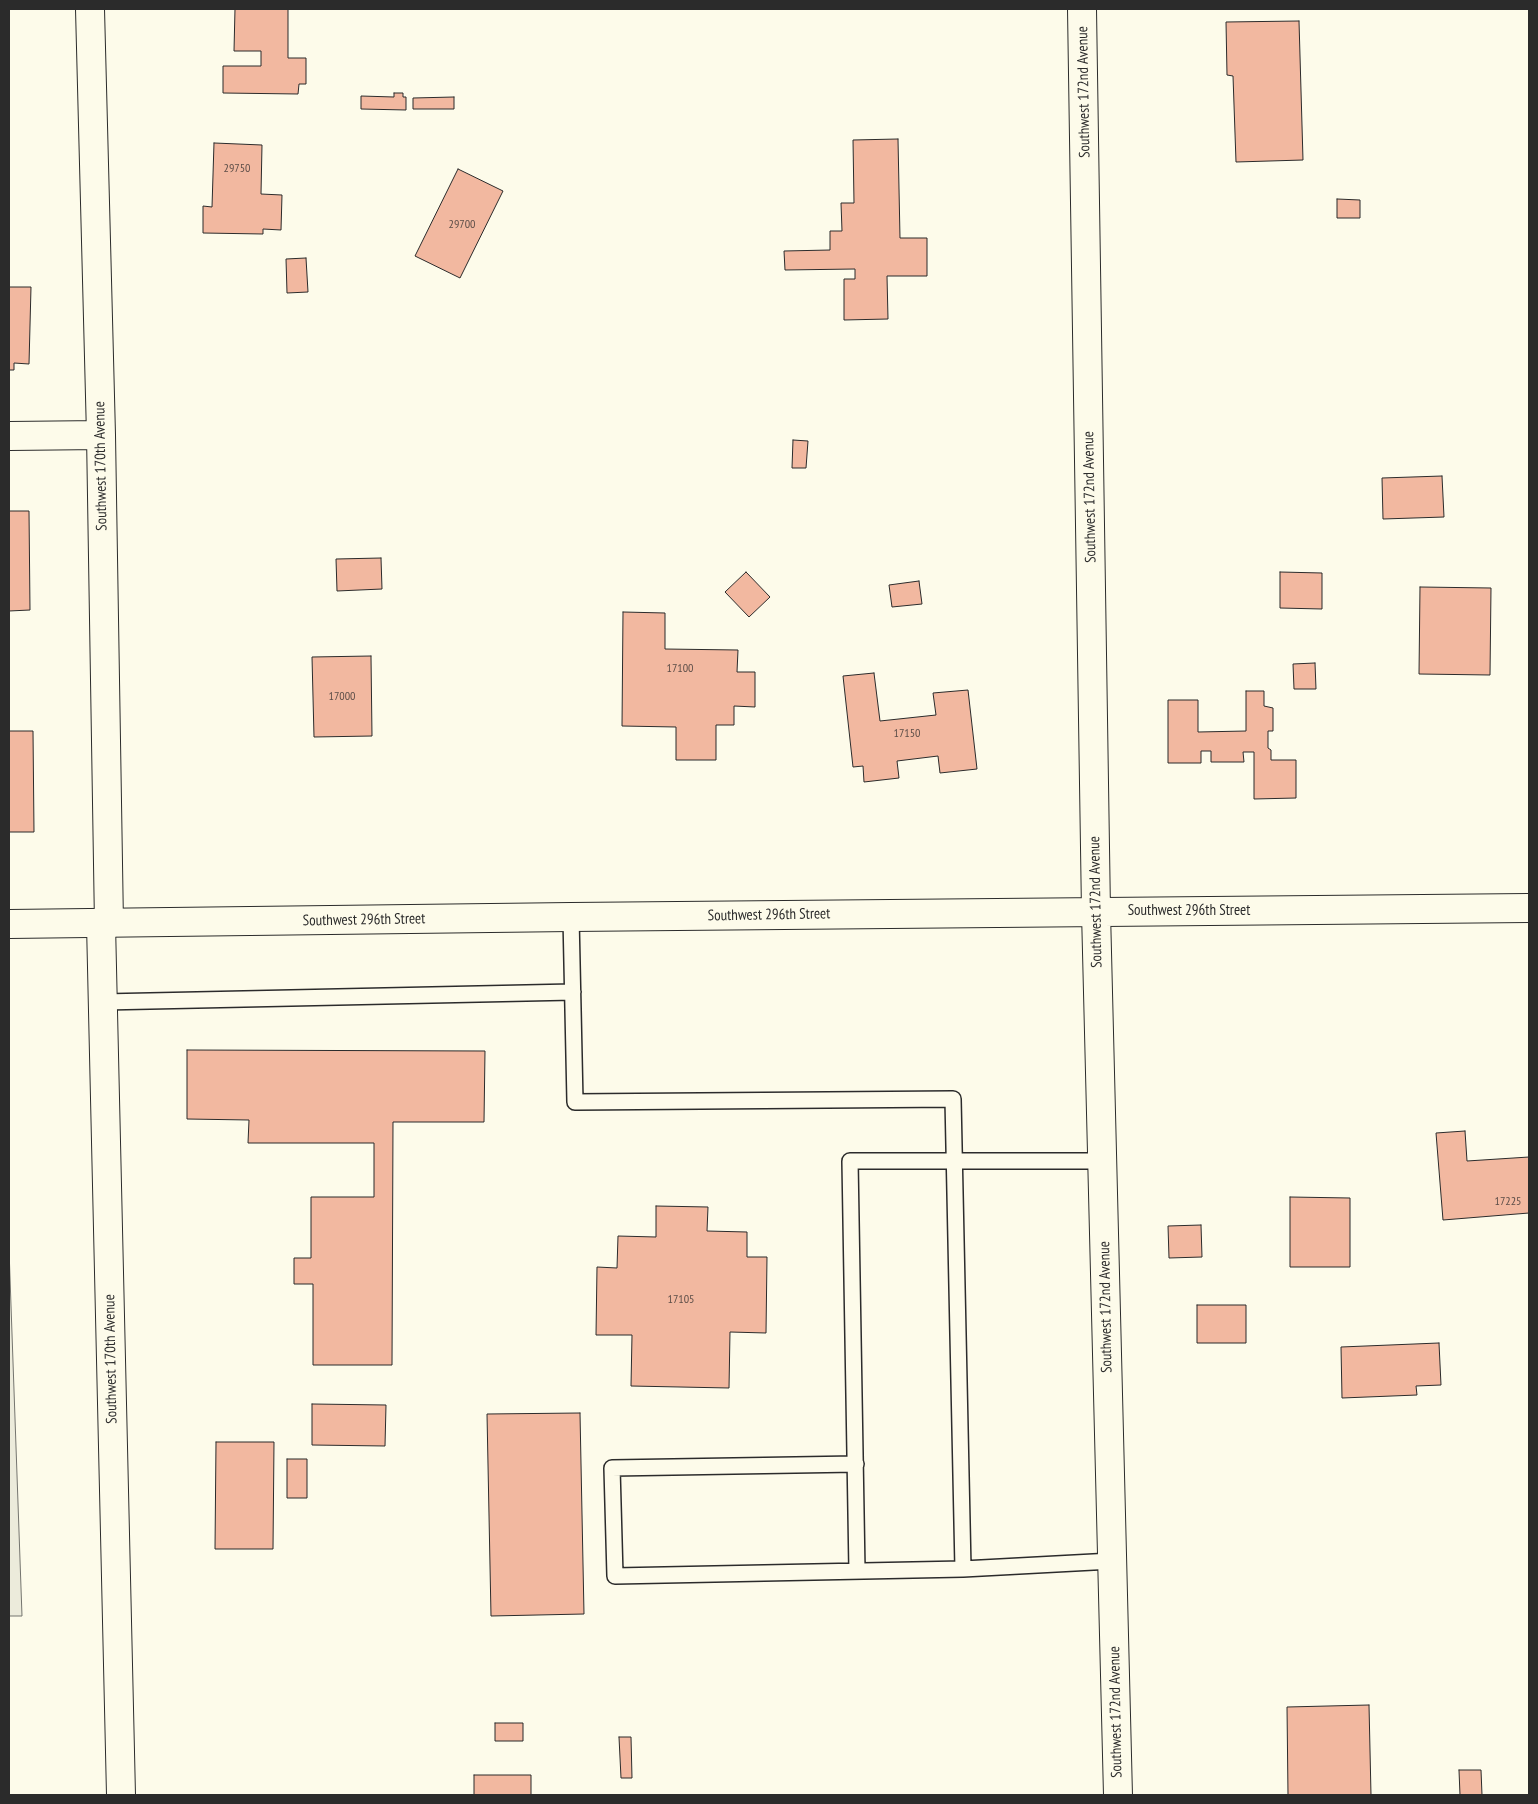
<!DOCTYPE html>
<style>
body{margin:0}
#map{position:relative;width:1538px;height:1804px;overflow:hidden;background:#fdfbea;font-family:"PT Sans Narrow",sans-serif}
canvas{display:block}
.frame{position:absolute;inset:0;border:10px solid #2b2b2b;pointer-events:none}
</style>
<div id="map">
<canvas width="1538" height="1804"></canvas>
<div class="frame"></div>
</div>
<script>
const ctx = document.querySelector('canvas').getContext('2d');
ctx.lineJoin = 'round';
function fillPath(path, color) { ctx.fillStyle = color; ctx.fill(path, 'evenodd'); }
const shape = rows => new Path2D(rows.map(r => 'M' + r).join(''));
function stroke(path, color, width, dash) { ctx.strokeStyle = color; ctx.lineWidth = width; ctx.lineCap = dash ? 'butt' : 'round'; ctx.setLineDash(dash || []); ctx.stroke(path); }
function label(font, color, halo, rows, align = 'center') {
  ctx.font = font + ' "PT Sans Narrow",sans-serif'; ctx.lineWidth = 4; ctx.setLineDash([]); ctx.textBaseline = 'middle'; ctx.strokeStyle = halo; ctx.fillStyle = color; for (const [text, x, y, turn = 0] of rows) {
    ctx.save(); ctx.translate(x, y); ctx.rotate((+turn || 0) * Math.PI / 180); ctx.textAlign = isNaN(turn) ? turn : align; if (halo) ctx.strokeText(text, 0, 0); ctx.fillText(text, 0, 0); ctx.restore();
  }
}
const green = shape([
 [9,1249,22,1616,9,1616,9,1249]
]);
fillPath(green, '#ecebdb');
stroke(green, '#74746e', 1);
const building = shape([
 [235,9,288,9,288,58,306,58,306,84,299,84,298,94,223,93,223,66,261,66,261,51,234,51,235,9],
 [1299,21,1303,160,1236,162,1233,76,1227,75,1226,22,1299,21],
 [394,93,403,93,403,97,406,97,406,110,361,109,361,96,394,97,394,93],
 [454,97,454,109,413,109,413,98,454,97],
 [898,139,900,238,927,238,927,276,887,276,888,319,844,320,844,279,855,279,855,269,785,270,784,251,830,250,830,231,842,231,841,203,854,203,853,140,898,139],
 [214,143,262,145,261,194,282,195,281,230,263,229,263,234,203,233,203,206,212,207,214,143],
 [458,169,503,191,460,278,415,256,458,169],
 [1337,199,1360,200,1360,218,1337,218,1337,199],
 [306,258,308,292,287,293,286,259,306,258],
 [9,287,31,287,29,364,14,363,14,370,9,370,9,287],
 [793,440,808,441,806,468,792,468,793,440],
 [1442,476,1444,517,1383,519,1382,478,1442,476],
 [9,511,29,511,30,610,9,611,9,511],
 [381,558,382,589,337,591,336,559,381,558],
 [746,572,770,597,749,617,725,592,746,572],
 [1280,572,1322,573,1322,609,1280,608,1280,572],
 [919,581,922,604,892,607,889,585,919,581],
 [1420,587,1491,588,1490,675,1419,674,1420,587],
 [623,612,665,613,665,649,738,650,737,672,755,672,755,707,734,706,734,725,716,725,716,760,676,760,676,727,622,726,623,612],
 [371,656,372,736,314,737,312,657,371,656],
 [1315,663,1316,689,1294,689,1293,664,1315,663],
 [874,673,880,721,936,715,933,693,968,690,977,769,940,773,938,756,897,761,899,778,864,782,863,766,853,767,843,676,874,673],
 [1246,691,1264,691,1264,706,1273,708,1273,731,1268,731,1268,748,1271,750,1271,760,1296,760,1296,798,1254,799,1254,752,1243,752,1244,762,1211,762,1211,751,1201,751,1201,763,1168,763,1168,700,1198,700,1198,732,1246,731,1246,691],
 [9,731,33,731,34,832,9,832,9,731],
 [187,1050,485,1051,484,1122,393,1122,392,1365,313,1365,313,1284,294,1284,294,1258,311,1258,311,1197,374,1197,374,1143,248,1143,249,1120,187,1119,187,1050],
 [1465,1131,1467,1161,1529,1157,1529,1213,1443,1220,1436,1133,1465,1131],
 [1290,1197,1350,1198,1350,1267,1290,1267,1290,1197],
 [656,1206,708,1207,707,1231,747,1232,747,1257,767,1257,766,1333,730,1332,729,1388,631,1386,632,1335,596,1335,597,1267,617,1268,618,1236,656,1237,656,1206],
 [1201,1225,1202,1257,1169,1258,1168,1226,1201,1225],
 [1197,1305,1246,1305,1246,1343,1197,1343,1197,1305],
 [1439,1343,1441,1385,1416,1386,1417,1395,1342,1398,1341,1347,1439,1343],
 [312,1404,386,1405,385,1446,312,1445,312,1404],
 [580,1413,584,1614,491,1616,487,1414,580,1413],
 [216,1442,274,1442,273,1549,215,1549,216,1442],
 [287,1459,307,1459,307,1498,287,1498,287,1459],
 [1369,1705,1371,1795,1288,1795,1287,1707,1369,1705],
 [495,1723,523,1723,523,1741,495,1741,495,1723],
 [619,1737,631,1737,632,1778,621,1778,619,1737],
 [1459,1770,1481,1770,1482,1795,1460,1795,1459,1770],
 [474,1775,531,1775,531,1795,474,1795,474,1775]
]);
fillPath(building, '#f2b8a0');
stroke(building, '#2b2b2b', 1);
const service = shape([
 [571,917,575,1102,953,1099,963,1569],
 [103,1002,573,992],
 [856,1464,612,1468,615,1576,963,1569,1112,1561],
 [857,1571,850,1161,1103,1161]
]);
const minor = shape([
 [90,9,101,435,109,924],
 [9,436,101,435],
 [101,924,121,1795]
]);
const tertiary = shape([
 [1082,9,1096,912,1118,1795],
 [9,924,571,917,1529,908]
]);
stroke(service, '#2b2b2b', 18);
stroke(minor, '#2b2b2b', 30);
stroke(tertiary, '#2b2b2b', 30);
stroke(service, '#fdfbea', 15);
stroke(minor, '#fdfbea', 28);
stroke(tertiary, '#fdfbea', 28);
label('12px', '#5d4e48', null, [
 ["29750",237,169],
 ["29700",462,225],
 ["17100",680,669],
 ["17000",342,697],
 ["17150",907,734],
 ["17225",1508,1202],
 ["17105",681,1300]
]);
label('15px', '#2b2b2b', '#fdfbea', [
 ["Southwest 172nd Avenue",1084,92,-91],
 ["Southwest 170th Avenue",101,466,-91],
 ["Southwest 172nd Avenue",1090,497,-91],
 ["Southwest 172nd Avenue",1096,902,-91],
 ["Southwest 296th Street",1189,911],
 ["Southwest 296th Street",769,915,-1],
 ["Southwest 296th Street",364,920,-1],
 ["Southwest 172nd Avenue",1106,1307,-91],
 ["Southwest 170th Avenue",111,1359,-91],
 ["Southwest 172nd Avenue",1116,1712,-91]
]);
</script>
